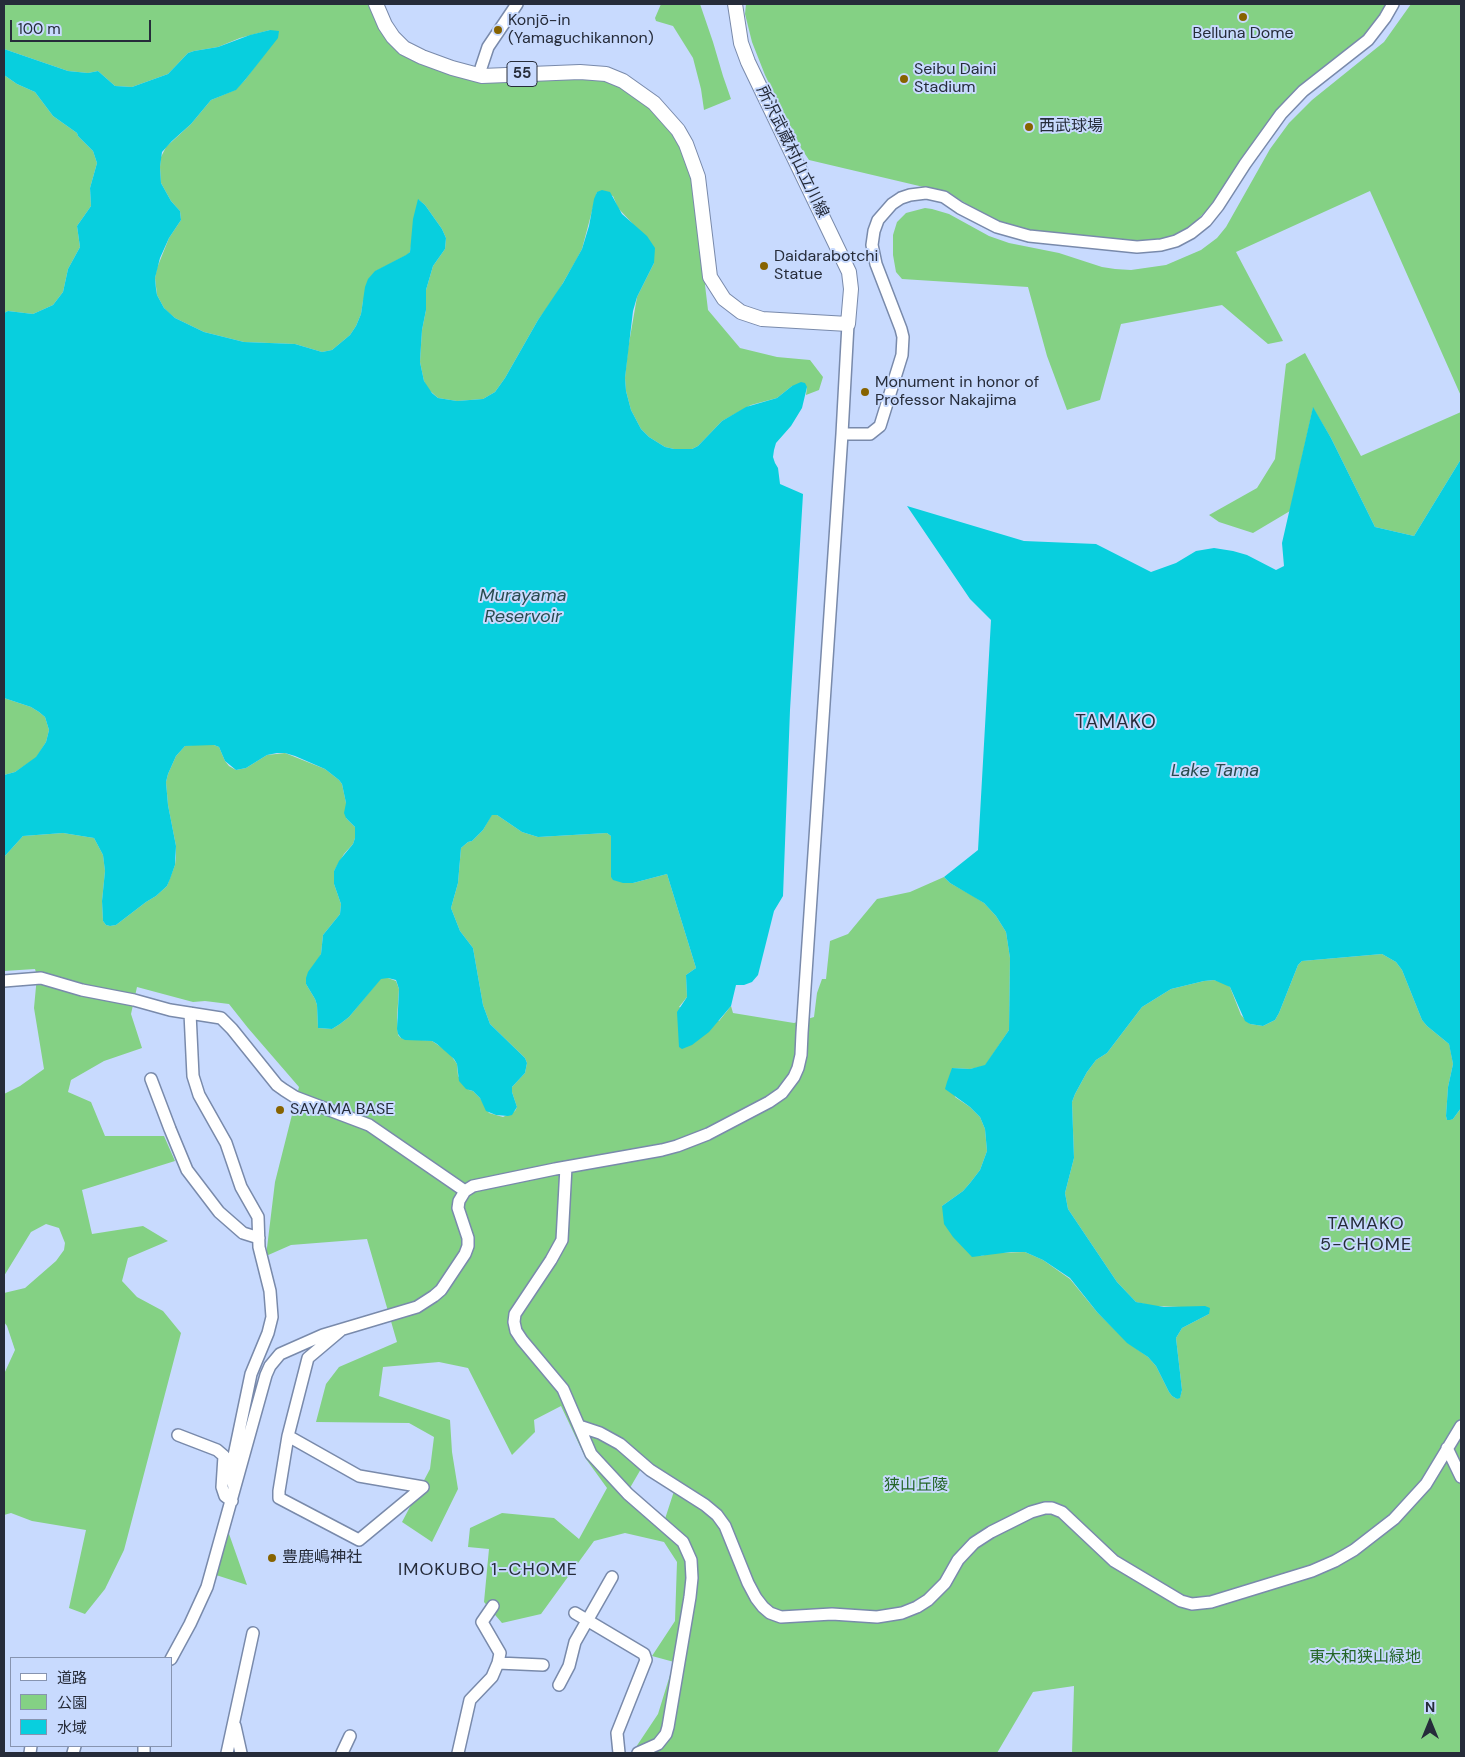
<!DOCTYPE html>
<meta charset="utf-8">
<style>
body{margin:0}
#map{position:relative;width:1465px;height:1757px;overflow:hidden;background:#c8dafe;font-family:"DM Sans","Noto Sans JP",sans-serif}
canvas{display:block}
.frame{position:absolute;inset:0;border:5px solid #262c3a;pointer-events:none}
.legend{position:absolute;left:10px;top:1657px;width:162px;height:90px;box-sizing:border-box;background:#c8dafe;border:1px solid #8794b0;margin:0;padding:6px 9px;list-style:none;font-size:15px;color:#262c3a}
.legend li{display:flex;align-items:center;gap:10px;height:25px}
.legend b{width:25px;border:1px solid #8794b0}
.north{position:absolute;left:1405px;top:1697px;width:50px;height:50px;-webkit-text-stroke:4px #c8dafe;paint-order:stroke;rotate:0deg;font-size:14px;font-weight:700;line-height:20px;text-align:center;color:#262c3a}
.north::after{content:'';display:block;margin:auto;width:18px;height:22px;background:#262c3a;clip-path:polygon(50% 0,100% 100%,50% 72%,0 100%)}
.scale{position:absolute;left:10px;top:20px;width:141px;height:22px;box-sizing:border-box;border:2px solid #262c3a;border-top:0;padding-left:6px;font-size:15px;line-height:18px;white-space:nowrap;color:#262c3a;-webkit-text-stroke:4px #c8dafe;paint-order:stroke}
</style>
<div id="map">
<canvas width="1465" height="1757"></canvas>
<div class="frame"></div>
<ul class="legend">
<li><b style="height:6px;background:#fff"></b>道路</li>
<li><b style="height:14px;background:#84d184"></b>公園</li>
<li><b style="height:14px;background:#08cfde"></b>水域</li>
</ul>
<div class="north">N</div>
<div class="scale">100 m</div>
</div>
<script>
const ctx = document.querySelector('canvas').getContext('2d');
ctx.lineJoin = 'round';
function fillPath(path, color) { ctx.fillStyle = color; ctx.fill(path, 'evenodd'); }
const shape = rows => new Path2D(rows.map(r => 'M' + r).join(''));
function stroke(path, color, width, dash) { ctx.strokeStyle = color; ctx.lineWidth = width; ctx.lineCap = dash ? 'butt' : 'round'; ctx.setLineDash(dash || []); ctx.stroke(path); }
function label(font, color, halo, rows, align = 'center') {
  ctx.font = font + ' "DM Sans","Noto Sans JP",sans-serif'; ctx.lineWidth = 4; ctx.setLineDash([]); ctx.textBaseline = 'middle'; ctx.strokeStyle = halo; ctx.fillStyle = color; for (const [text, x, y, turn = 0] of rows) {
    ctx.save(); ctx.translate(x, y); ctx.rotate((+turn || 0) * Math.PI / 180); ctx.textAlign = isNaN(turn) ? turn : align; if (halo) ctx.strokeText(text, 0, 0); ctx.fillText(text, 0, 0); ctx.restore();
  }
}
fillPath(shape([
 [4,4,376,4,393,37,479,74,580,72,623,81,686,144,710,277,705,285,708,310,740,348,777,357,810,360,823,377,819,390,806,395,807,387,792,386,777,398,751,405,722,421,698,446,692,449,674,449,665,447,649,437,641,429,631,410,626,391,625,378,628,349,637,297,654,263,632,223,618,208,613,196,597,192,582,249,575,262,556,295,538,320,505,378,495,392,483,399,457,401,438,398,427,388,424,381,420,362,421,345,422,330,426,310,426,290,433,266,445,249,446,238,442,229,425,205,419,200,410,252,407,255,376,271,363,301,361,314,356,326,350,335,332,350,322,352,295,344,244,342,204,332,175,318,169,313,164,308,157,295,155,278,157,268,169,238,181,220,180,211,171,201,161,183,160,167,161,157,166,147,191,124,211,100,235,90,245,80,267,50,270,30,240,38,218,47,194,51,188,53,168,74,132,87,115,86,98,71,88,73,68,71,4,49],
 [661,4,700,4,713,42,723,76,731,99,704,110,701,89,693,58,673,26,656,21,655,18],
 [746,4,1389,4,1379,20,1254,144,1209,208,1187,230,1161,241,1131,241,1046,234,999,221,973,208,949,193,809,160,801,148,765,75,752,42,745,14],
 [1411,4,1461,4,1461,396,1370,191,1236,252,1283,341,1268,344,1222,305,1121,324,1100,400,1067,410,1047,356,1028,287,902,279,896,272,893,255,893,235,897,222,906,213,925,208,932,209,949,214,989,236,1009,243,1059,253,1102,267,1115,269,1131,270,1166,265,1201,250,1217,238,1226,227,1270,149,1289,123,1312,100,1384,42],
 [4,75,17,84,35,92,53,116,77,133,78,136,93,151,97,163,90,188,91,206,77,226,80,247,68,269,63,292,53,305,33,314,8,311,4,313],
 [1305,353,1361,456,1461,412,1461,459,1414,536,1375,527,1331,438,1313,408,1290,511,1253,533,1219,522,1209,515,1257,488,1275,459,1286,364],
 [4,698,31,707,39,712,45,717,49,730,46,742,36,758,15,772,4,775],
 [201,744,214,745,219,747,225,761,229,766,236,770,246,768,267,755,285,753,325,769,339,780,342,784,346,803,346,818,355,827,355,838,353,844,344,854,334,871,334,884,341,904,340,914,323,935,321,954,306,984,315,999,317,1005,318,1028,332,1029,340,1024,349,1017,381,978,388,978,396,981,399,989,397,1018,398,1035,401,1038,432,1041,444,1049,450,1054,457,1064,458,1076,469,1090,473,1091,480,1098,489,1113,503,1117,515,1111,517,1107,512,1092,512,1087,525,1073,527,1063,525,1058,490,1024,483,1005,473,948,460,931,451,908,458,883,461,848,468,842,472,841,483,830,492,814,497,815,522,832,538,837,607,833,611,836,611,877,633,883,667,874,696,968,686,975,687,997,679,1007,719,1021,731,1006,733,1013,794,1023,814,1017,817,993,822,979,826,979,830,941,848,934,877,899,910,892,944,877,950,883,973,896,984,903,996,916,1006,932,1010,958,1009,1030,985,1066,970,1069,952,1068,955,1097,970,1107,980,1117,985,1129,987,1151,980,1170,970,1183,963,1191,942,1206,981,1256,992,1253,1025,1252,1043,1260,1070,1279,1097,1312,1127,1342,1148,1357,1156,1366,1169,1392,1172,1396,1177,1399,1180,1397,1182,1390,1176,1338,1182,1328,1209,1314,1181,1307,1153,1306,1136,1302,1117,1282,1068,1209,1065,1193,1074,1158,1072,1102,1075,1094,1087,1072,1096,1060,1107,1053,1142,1007,1171,989,1204,981,1214,980,1224,983,1230,987,1241,1015,1250,1024,1263,1026,1275,1020,1279,1013,1298,965,1302,961,1382,954,1396,962,1402,970,1422,1020,1427,1026,1449,1044,1450,1048,1453,1064,1448,1087,1446,1116,1447,1120,1453,1119,1461,1108,1461,1753,1072,1753,1074,1686,1033,1692,997,1753,632,1753,658,1714,674,1662,652,1656,675,1621,677,1562,664,1542,625,1533,594,1541,541,1614,502,1623,484,1602,489,1549,468,1547,470,1528,502,1513,554,1518,579,1539,607,1488,586,1459,561,1406,534,1420,535,1432,512,1455,468,1368,439,1362,383,1367,379,1396,450,1420,452,1452,458,1489,432,1542,402,1522,430,1469,434,1437,409,1423,316,1422,326,1384,339,1367,397,1342,367,1239,291,1245,266,1256,275,1182,299,1087,248,1028,229,1004,205,1001,193,1002,137,987,131,1014,142,1048,104,1061,71,1080,68,1092,91,1102,105,1136,164,1136,175,1161,82,1190,92,1234,143,1226,168,1241,128,1258,122,1281,137,1297,163,1311,181,1333,124,1550,105,1589,85,1614,69,1608,86,1530,32,1521,11,1513,4,1515,4,1374,15,1350,7,1326,4,1322,4,1293,25,1288,56,1261,64,1250,65,1243,59,1228,46,1224,31,1232,4,1276,4,1094,20,1086,44,1069,34,1008,37,976,35,969,4,971,4,857,23,836,63,833,94,838,103,855,105,871,102,901,103,921,106,925,110,926,116,925,146,902,156,896,167,886,175,865,176,857,176,846,168,805,166,782,168,774,176,756,185,746],
 [645,1462,677,1482,664,1522,627,1493],
 [228,1531,247,1585,216,1575]
]), '#84d184');
fillPath(shape([
 [270,30,279,31,278,38,245,80,236,90,211,100,191,124,172,141,162,152,160,167,161,183,171,201,180,211,181,220,169,238,160,258,155,278,156,289,157,295,164,308,175,318,204,332,244,342,295,344,322,352,332,350,350,335,356,326,361,314,365,287,368,279,375,271,406,255,410,252,413,219,418,199,425,205,442,229,446,238,445,249,433,266,426,290,426,310,422,330,421,345,420,362,424,381,432,393,438,398,457,401,483,399,495,392,505,378,538,320,563,283,582,249,589,226,594,199,597,192,602,190,610,192,622,214,647,236,655,248,654,263,637,297,633,311,625,378,626,391,631,410,641,429,649,437,665,447,674,449,692,449,698,446,722,421,746,407,777,398,792,386,801,382,805,383,807,387,802,408,791,426,776,443,774,450,773,457,775,463,778,468,780,484,803,494,790,710,783,896,774,911,758,975,752,982,744,985,736,985,731,1006,709,1032,692,1045,682,1049,679,1047,677,1012,687,997,686,975,696,968,667,874,633,883,623,883,613,880,611,877,611,836,607,833,538,837,522,832,497,815,492,815,483,830,472,841,468,842,461,848,458,883,451,908,460,931,473,948,483,1005,490,1024,525,1058,527,1063,525,1073,512,1087,512,1092,517,1107,512,1115,508,1116,496,1115,486,1111,480,1098,473,1091,466,1089,459,1081,457,1064,454,1059,437,1044,432,1041,405,1040,401,1038,398,1034,397,1029,399,989,396,980,388,978,381,979,349,1017,340,1024,332,1029,318,1028,317,1005,315,999,306,984,306,978,308,972,321,954,323,935,340,914,341,904,334,884,334,871,339,861,353,844,355,838,355,827,346,818,344,813,346,803,342,784,339,780,325,769,295,756,285,753,277,753,267,755,246,768,236,770,225,761,219,747,214,745,185,746,176,756,168,774,166,782,168,805,176,846,175,865,170,879,167,886,156,896,146,902,116,925,110,926,106,925,103,921,102,901,105,871,103,855,94,838,63,833,23,836,4,857,4,775,15,772,36,757,46,742,49,730,45,717,39,712,31,707,4,698,4,313,8,311,33,314,53,305,63,292,68,269,80,247,77,226,91,206,90,188,97,163,93,151,78,136,77,133,53,116,35,92,17,84,4,75,4,49,68,71,88,73,98,71,115,86,132,87,168,74,188,53,194,51,218,47,250,35],
 [1313,407,1331,438,1375,527,1414,536,1461,459,1461,1108,1453,1119,1450,1120,1447,1120,1446,1116,1448,1087,1453,1064,1449,1044,1427,1026,1422,1020,1402,970,1396,962,1382,954,1302,961,1298,965,1279,1013,1275,1020,1263,1026,1250,1024,1245,1021,1230,987,1214,980,1204,981,1171,989,1142,1007,1107,1053,1096,1060,1087,1072,1075,1094,1072,1102,1074,1158,1065,1193,1068,1209,1117,1282,1136,1302,1164,1307,1205,1306,1210,1308,1209,1314,1182,1328,1176,1338,1182,1390,1180,1398,1177,1399,1172,1396,1169,1392,1156,1366,1148,1357,1127,1343,1097,1312,1070,1278,1043,1260,1025,1252,1011,1252,972,1257,953,1237,944,1224,942,1206,963,1191,970,1183,980,1170,987,1151,985,1129,980,1117,970,1107,945,1089,947,1082,952,1068,970,1069,985,1065,1009,1030,1010,958,1006,932,996,916,984,903,950,883,944,877,978,850,991,620,970,599,907,506,1024,541,1096,544,1151,572,1176,563,1196,551,1214,548,1233,551,1247,555,1276,570,1284,566,1282,543]
]), '#08cfde');
const minor = shape([
 [479,74,488,47,517,4],
 [842,434,870,434,880,426,902,355,903,337,901,329,876,264,872,245,874,231,878,220,892,204,901,198,910,195,926,193,944,197,960,208,997,227,1029,236,1137,247,1161,245,1176,241,1191,233,1206,221,1218,206,1245,164,1281,114,1303,91,1368,40,1385,18,1393,4],
 [4,981,41,978,82,990,134,1000,170,1010,221,1018,232,1029,277,1085,284,1090,295,1097,369,1125,465,1191],
 [190,1013,193,1076,199,1095,226,1143,241,1187,258,1217,259,1247,270,1291,272,1317,268,1333,251,1374,231,1470,234,1488],
 [151,1079,170,1129,187,1170,219,1212,243,1233,259,1238],
 [566,1167,562,1240,551,1260,515,1314,514,1322,516,1331,522,1340,563,1389,591,1454,628,1494,683,1542,691,1560,692,1578,690,1597,668,1727,666,1734,658,1744,638,1753],
 [579,1426,600,1433,620,1444,650,1470,705,1505,717,1515,725,1526,748,1583,756,1598,763,1607,770,1613,781,1617,832,1614,877,1617,902,1613,917,1607,928,1600,945,1583,958,1560,974,1543,991,1532,1031,1512,1045,1508,1052,1508,1062,1512,1114,1561,1181,1601,1192,1604,1211,1602,1312,1571,1335,1561,1354,1550,1394,1519,1426,1484,1461,1426],
 [178,1435,217,1450,224,1456,222,1487,225,1496,232,1501],
 [288,1436,359,1476,423,1487,359,1540,279,1498,279,1491,288,1436,308,1358,340,1331],
 [1447,1448,1461,1477],
 [575,1613,644,1654,646,1660,617,1733,619,1753],
 [171,1659,190,1624,207,1587,266,1375,270,1366,280,1354,323,1335,417,1307,434,1296,441,1290,465,1254,468,1246,468,1238,458,1208,459,1201,465,1191,473,1186,555,1169,662,1150,677,1146,708,1134,769,1102,782,1093,794,1077,798,1068,801,1055,802,1033,842,434,848,324],
 [498,1663,543,1665],
 [559,1685,569,1666,575,1642,612,1577],
 [235,1726,241,1753],
 [144,1746,144,1753],
 [30,1753,31,1746],
 [73,1753,75,1746],
 [227,1753,253,1633],
 [342,1753,350,1736],
 [458,1753,470,1700,492,1677,498,1663,500,1653,482,1622,493,1606]
]);
const major = shape([
 [376,4,385,25,393,37,404,48,422,57,452,68,482,76,580,72,606,74,623,81,654,103,678,130,686,144,698,177,710,277,724,299,741,312,762,319,848,324,851,289,849,272,748,62,741,43,735,4]
]);
stroke(minor, '#798aab', 14);
stroke(major, '#798aab', 16);
stroke(minor, '#fff', 11);
stroke(major, '#fff', 14);
for (const [x, y, r, color] of [
 [1243,17,5,"#876300"],
 [498,30,5,"#876300"],
 [904,79,5,"#876300"],
 [1029,127,5,"#876300"],
 [764,266,5,"#876300"],
 [865,392,5,"#876300"],
 [280,1110,5,"#876300"],
 [272,1558,5,"#876300"]
]) { const dot = new Path2D(); dot.arc(x, y, r, 0, 2 * Math.PI); ctx.fillStyle = color; ctx.fill(dot); stroke(dot, '#c8dafe', 2); }
for (const [x, y, w] of [
 [522,74,30]
]) { const box = new Path2D(); box.roundRect(x - w / 2, y - 12.5, w, 25, 4); ctx.fillStyle = '#c8dafe'; ctx.fill(box); stroke(box, '#262c3a', 1); }
label('bold 15px', '#262c3a', null, [
 ["55",522,74]
]);
label('16px', '#262c3a', '#c8dafe', [
 ["Konjō-in",508,21],
 ["(Yamaguchikannon)",508,39],
 ["Belluna Dome",1243,34,"center"],
 ["Seibu Daini",914,70],
 ["Stadium",914,88],
 ["西武球場",1039,127],
 ["Daidarabotchi",774,257],
 ["Statue",774,275],
 ["Monument in honor of",875,383],
 ["Professor Nakajima",875,401],
 ["SAYAMA BASE",290,1110],
 ["豊鹿嶋神社",282,1558]
], 'left');
label('16px', '#262c3a', '#c8dafe', [
 ["所沢武蔵村山立川線",792,152,64]
]);
label('16px', '#236526', '#c8dafe', [
 ["狭山丘陵",916,1486],
 ["東大和狭山緑地",1365,1658]
]);
label('italic 18px', '#294a4e', '#c8dafe', [
 ["Murayama",523,596],
 ["Reservoir",523,617],
 ["Lake Tama",1215,771]
]);
ctx.letterSpacing = '1px';
label('18px', '#262c3a', '#c8dafe', [
 ["TAMAKO",1366,1224],
 ["5-CHOME",1366,1245],
 ["IMOKUBO 1-CHOME",488,1570]
]);
ctx.letterSpacing = '0px';
ctx.letterSpacing = '1px';
label('19px', '#262c3a', '#c8dafe', [
 ["TAMAKO",1116,723]
]);
ctx.letterSpacing = '0px';
</script>
